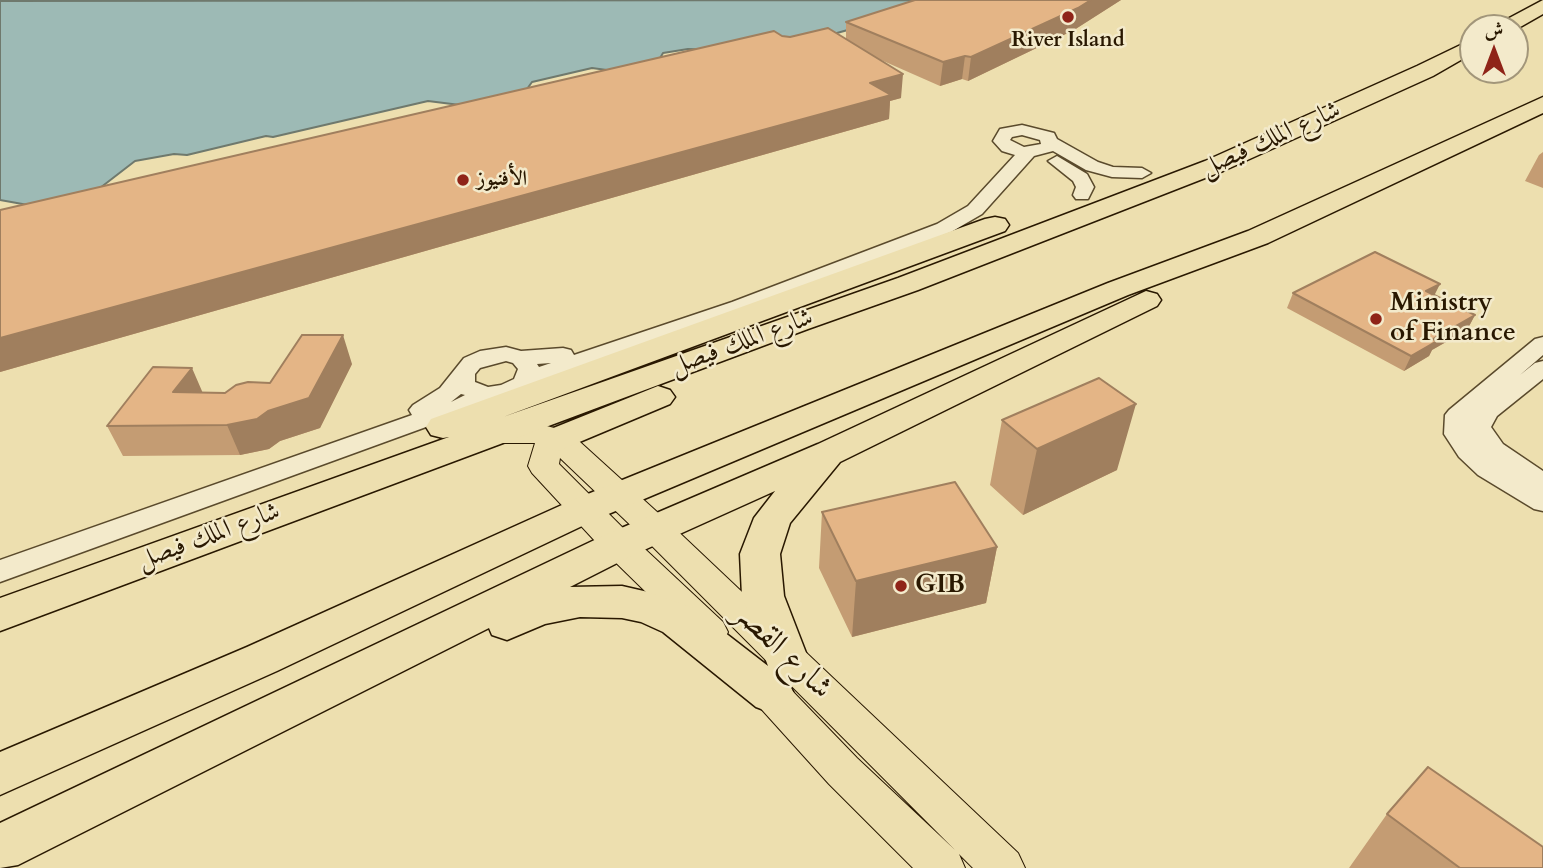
<!DOCTYPE html>
<meta charset="utf-8">
<style>
body{margin:0}
#map{position:relative;width:1543px;height:868px;overflow:hidden;background:#eddfaf;font-family:Cardo,Amiri,serif}
canvas{display:block}
.north{position:absolute;left:1459px;top:14px;width:70px;height:70px;box-sizing:border-box;background:#f3eacb;border:2px solid #a2967a;border-radius:50%;rotate:0deg;font-size:19px;font-weight:700;line-height:28px;text-align:center;color:#291801}
.north::after{content:'';display:block;margin:auto;width:24px;height:32px;background:#8f2418;clip-path:polygon(50% 0,100% 100%,50% 72%,0 100%)}
</style>
<div id="map">
<canvas width="1543" height="868"></canvas>
<div class="north">ش</div>
</div>
<script>
const ctx = document.querySelector('canvas').getContext('2d');
ctx.lineJoin = 'round';
function fillPath(path, color) { ctx.fillStyle = color; ctx.fill(path, 'evenodd'); }
const shape = rows => new Path2D(rows.map(r => 'M' + r).join(''));
function stroke(path, color, width, dash) { ctx.strokeStyle = color; ctx.lineWidth = width; ctx.lineCap = dash ? 'butt' : 'round'; ctx.setLineDash(dash || []); ctx.stroke(path); }
function label(font, color, halo, rows, align = 'center') {
  ctx.font = font + ' Cardo,Amiri,serif'; ctx.lineWidth = 5; ctx.setLineDash([]); ctx.textBaseline = 'middle'; ctx.strokeStyle = halo; ctx.fillStyle = color; for (const [text, x, y, turn = 0] of rows) {
    ctx.save(); ctx.translate(x, y); ctx.rotate((+turn || 0) * Math.PI / 180); ctx.textAlign = isNaN(turn) ? turn : align; if (halo) ctx.strokeText(text, 0, 0); ctx.fillText(text, 0, 0); ctx.restore();
  }
}
const water = shape([
 [934,0,855,28,768,52,688,49,663,53,659,60,614,71,592,68,532,82,527,89,460,105,428,101,273,137,266,136,187,155,174,154,135,161,100,188,28,205,0,200,0,1,934,0]
]);
fillPath(water, '#9dbab5');
stroke(water, '#6f796d', 2);
const minor = shape([
 [1022,125,1054,133,1057,139,1098,162,1113,167,1142,168,1151,173,1142,178,1112,177,1086,170,1053,151,1034,156,982,214,951,232,746,310,533,384,530,389,514,397,492,401,470,411,0,582,0,560,412,415,409,410,413,405,440,388,464,358,480,351,506,347,521,351,563,348,571,350,574,355,732,302,937,224,968,206,1015,155,1002,151,993,141,1000,129,1022,125],
 [1022,135,1040,140,1041,144,1024,147,1010,140,1012,137,1022,135],
 [506,361,513,363,518,369,514,379,501,385,488,387,475,382,475,374,480,368,506,361],
 [551,363,539,367,537,364,551,363],
 [461,394,465,395,451,402,461,394],
 [1057,156,1087,174,1094,187,1088,199,1076,199,1073,195,1076,187,1073,181,1048,161,1057,156],
 [1543,337,1543,355,1520,375,1535,363,1543,361,1543,379,1497,416,1491,427,1503,444,1543,471,1543,511,1534,509,1478,475,1459,457,1444,434,1445,415,1449,410,1535,339,1543,337]
]);
const major = shape([
 [532,422,569,432,667,521,1018,853,1025,868,973,868,959,854,965,868,913,868,829,784,745,691,739,680,745,669,758,664,771,669,857,758,955,850,643,537,560,458,559,464,631,536,723,622,728,632,723,642,710,646,697,642,607,554,532,473,528,466,535,443,495,443,484,440,480,433,484,426,495,423,532,422]
]);
const highway = shape([
 [1543,0,1543,14,1515,30,1515,28,1495,28,1498,24,1543,0],
 [1473,39,1473,53,1433,76,1223,171,918,290,808,329,0,631,0,598,449,437,443,438,431,435,426,427,431,419,985,219,995,217,1005,219,1009,225,1005,231,503,417,898,278,1205,161,1417,66,1473,39],
 [1543,97,1543,113,1268,243,1128,295,599,518,277,671,0,795,0,752,247,647,573,500,1108,283,1248,231,1543,97],
 [1146,291,1157,294,1161,300,1157,306,840,462,790,523,780,554,784,596,808,658,801,670,786,676,777,673,788,681,794,694,788,707,772,713,756,707,663,632,641,622,622,618,580,617,545,624,507,640,492,635,489,628,18,865,0,868,0,823,605,535,818,444,1146,291],
 [775,491,754,518,740,554,742,596,768,666,693,608,648,592,622,586,570,587,633,555,775,491],
 [658,386,670,390,675,397,670,404,558,451,546,447,540,439,546,431,658,386]
]);
stroke(minor, '#5a4a2c', 3);
stroke(major, '#291801', 2);
stroke(highway, '#291801', 3);
fillPath(minor, '#f3eacb');
fillPath(major, '#eddfaf');
fillPath(highway, '#eddfaf');
fillPath(shape([
 [915,0,1121,0,1074,30,968,81,962,79,940,86,881,60,901,98,890,101,889,119,0,372,0,210,782,36,846,38,846,22],
 [1543,152,1543,188,1525,181,1539,155],
 [1293,293,1434,295,1475,315,1467,330,1432,350,1429,356,1404,371,1287,308],
 [352,364,320,428,280,441,269,449,240,455,123,456,107,426,203,392,225,393],
 [1002,420,1117,470,1023,515,990,485],
 [822,512,997,547,986,603,852,637,819,568],
 [1387,814,1543,868,1349,868]
]), '#c49c73');
fillPath(shape([
 [1091,0,1121,0,1074,30,968,81,971,57],
 [965,56,962,79,940,86,943,62],
 [903,74,901,98,890,101,889,119,0,372,0,338],
 [1440,284,1433,298,1426,291],
 [1475,315,1467,330,1432,350,1429,356,1404,371,1411,356,1433,339],
 [343,335,352,364,320,428,280,441,269,449,240,455,227,425,268,411],
 [192,368,205,398,173,392],
 [1136,404,1117,470,1023,515,1037,449],
 [997,547,986,603,852,637,856,581]
]), '#a07f5e');
const building = shape([
 [915,0,1091,0,1078,8,971,57,965,56,943,62,846,22,915,0],
 [828,28,903,74,870,83,891,95,0,338,0,210,774,31,782,36,790,37,828,28],
 [1375,252,1440,284,1426,291,1475,315,1433,339,1437,341,1411,356,1293,293,1375,252],
 [302,335,343,335,309,398,268,411,257,419,227,425,107,426,153,367,192,368,173,392,225,393,236,385,248,382,270,383,302,335],
 [1099,378,1136,404,1037,449,1002,420,1099,378],
 [955,482,997,547,856,581,822,512,955,482],
 [1428,767,1543,847,1543,868,1460,868,1387,814,1428,767]
]);
fillPath(building, '#e4b586');
stroke(building, '#a07f5e', 2);
for (const [x, y, r, color] of [
 [1068,17,7,"#8f2418"],
 [463,180,7,"#8f2418"],
 [1376,319,7,"#8f2418"],
 [901,586,7,"#8f2418"]
]) { const dot = new Path2D(); dot.arc(x, y, r, 0, 2 * Math.PI); ctx.fillStyle = color; ctx.fill(dot); stroke(dot, '#f3eacb', 2.5); }
label('bold 21px', '#291801', '#f3eacb', [
 ["River Island",1068,41],
 ["الأفنيوز",477,180,"left"]
]);
label('26px', '#291801', '#f3eacb', [
 ["شارع الملك فيصل",1271,140,-24],
 ["شارع الملك فيصل",742,343,-20],
 ["شارع الملك فيصل",209,537,-20]
]);
label('bold 26px', '#291801', '#f3eacb', [
 ["Ministry",1390,304],
 ["of Finance",1390,334],
 ["GIB",915,586]
], 'left');
label('32px', '#291801', '#f3eacb', [
 ["شارع القصر",782,652,44]
]);
</script>
